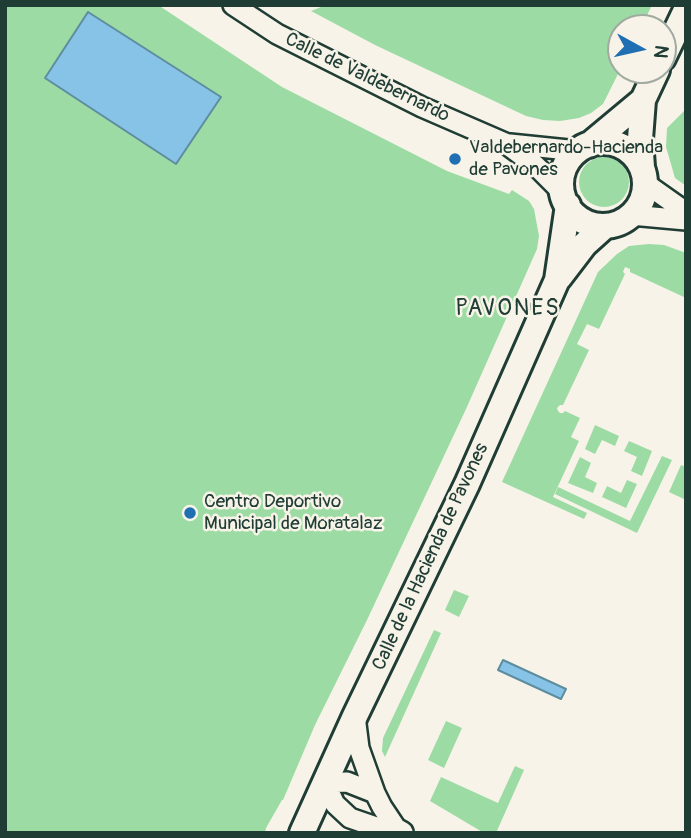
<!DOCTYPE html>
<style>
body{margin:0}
#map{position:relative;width:691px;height:838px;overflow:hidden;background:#f7f3e8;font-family:Pangolin,sans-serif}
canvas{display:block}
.frame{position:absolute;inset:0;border:7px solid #1f3d34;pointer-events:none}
.north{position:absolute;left:607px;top:14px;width:70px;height:70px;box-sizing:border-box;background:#f7f3e8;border:2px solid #a1aaa0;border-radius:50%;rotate:98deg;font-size:19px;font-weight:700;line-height:28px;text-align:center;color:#1f3d34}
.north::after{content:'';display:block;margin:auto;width:24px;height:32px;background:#1f6fb2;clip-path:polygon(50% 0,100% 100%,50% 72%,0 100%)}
</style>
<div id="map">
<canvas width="691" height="838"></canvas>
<div class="frame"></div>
<div class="north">N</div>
</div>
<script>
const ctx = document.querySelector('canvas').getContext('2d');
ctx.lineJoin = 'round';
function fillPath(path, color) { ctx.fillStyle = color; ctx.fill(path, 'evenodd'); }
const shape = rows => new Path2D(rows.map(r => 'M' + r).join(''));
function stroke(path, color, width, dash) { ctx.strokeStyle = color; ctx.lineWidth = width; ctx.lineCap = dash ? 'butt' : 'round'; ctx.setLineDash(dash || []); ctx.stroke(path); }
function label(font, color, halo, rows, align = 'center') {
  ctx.font = font + ' Pangolin,sans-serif'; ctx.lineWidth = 5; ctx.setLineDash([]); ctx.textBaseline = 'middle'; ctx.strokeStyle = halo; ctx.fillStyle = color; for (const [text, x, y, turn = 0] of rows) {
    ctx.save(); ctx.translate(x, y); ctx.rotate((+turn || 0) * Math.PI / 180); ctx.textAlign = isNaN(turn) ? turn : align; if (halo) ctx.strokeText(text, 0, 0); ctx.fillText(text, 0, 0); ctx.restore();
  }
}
fillPath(shape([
 [5,5,158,5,282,87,447,171,509,194,512,190,529,201,534,209,539,236,537,249,466,409,367,620,315,725,283,800,282,800,266,828,265,833,5,833],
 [326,5,652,5,641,28,621,28,621,68,603,104,591,113,579,118,560,121,543,120,526,116,375,45,311,11],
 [686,109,686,186,675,178,666,147,667,128],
 '579 182a25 25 0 1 1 50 0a25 25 0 1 1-50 0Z',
 [649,244,664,245,686,253,686,298,630,272,630,269,625,267,623,272,625,274,599,329,587,324,577,344,589,350,563,405,560,405,557,408,558,411,560,413,563,413,565,411,580,418,571,437,579,441,553,497,587,513,584,519,502,482,598,272,617,254,629,246],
 [595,425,619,436,615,446,602,440,595,454,585,449],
 [629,441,652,451,642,476,631,471,637,457,624,451],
 [662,456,672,460,637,533,555,494,558,487,630,521],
 [580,457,591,463,585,477,597,483,593,493,568,483],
 [681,465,686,467,686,500,669,492],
 [627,480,637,484,626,508,602,497,607,486,621,493],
 [454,590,469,596,459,617,445,610],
 [434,630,441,633,385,757,382,751,383,738],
 [446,721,462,728,444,768,428,760],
 [515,766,524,770,496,833,484,833,430,801,441,777,498,803]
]), '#9cdca4');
const water = shape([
 [88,12,221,97,176,164,45,78,88,12],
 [503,660,566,689,561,699,498,670,503,660]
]);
fillPath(water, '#87c3e7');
stroke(water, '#5d8d9f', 2);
const minor = shape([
 [233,5,277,34,422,107,505,143,536,166,563,193],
 [510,144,578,151],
 [645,183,686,212],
 [631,215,686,220],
 [355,716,359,748,375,793,382,807,396,828,403,832],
 [375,793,347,782,325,783,335,804,350,818,379,828,396,828]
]);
const tertiary = shape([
 [663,58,686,10],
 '561 184a42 42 0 1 1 84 0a42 42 0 1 1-84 0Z',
 [589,145,643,100],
 [642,167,640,139,643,100,657,70],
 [559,278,585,244,605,226],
 [302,833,355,716,467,484,557,280,568,205]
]);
stroke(minor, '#1f3d34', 24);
stroke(tertiary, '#1f3d34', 30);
stroke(minor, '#f7f3e8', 19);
stroke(tertiary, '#f7f3e8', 24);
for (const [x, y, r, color] of [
 [455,159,7,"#1f6fb2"],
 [190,513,7,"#1f6fb2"]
]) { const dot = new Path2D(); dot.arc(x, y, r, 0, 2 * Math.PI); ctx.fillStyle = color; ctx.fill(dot); stroke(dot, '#f7f3e8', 2.5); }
label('19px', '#1f3d34', '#f7f3e8', [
 ["Calle de Valdebernardo",367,78,26],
 ["Calle de la Hacienda de Pavones",431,557,-65]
]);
label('19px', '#1f3d34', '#f7f3e8', [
 ["Valdebernardo-Hacienda",469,148],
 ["de Pavones",469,170],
 ["Centro Deportivo",204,502],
 ["Municipal de Moratalaz",204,524]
], 'left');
ctx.letterSpacing = '2px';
label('23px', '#1f3d34', '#f7f3e8', [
 ["PAVONES",508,309]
]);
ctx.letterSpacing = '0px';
</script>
